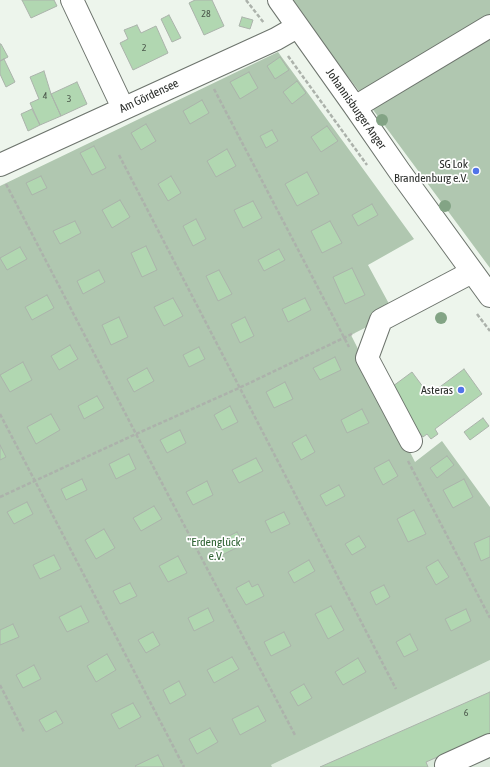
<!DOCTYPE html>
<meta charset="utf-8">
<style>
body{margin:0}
canvas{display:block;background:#edf5ec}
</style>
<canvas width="490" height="767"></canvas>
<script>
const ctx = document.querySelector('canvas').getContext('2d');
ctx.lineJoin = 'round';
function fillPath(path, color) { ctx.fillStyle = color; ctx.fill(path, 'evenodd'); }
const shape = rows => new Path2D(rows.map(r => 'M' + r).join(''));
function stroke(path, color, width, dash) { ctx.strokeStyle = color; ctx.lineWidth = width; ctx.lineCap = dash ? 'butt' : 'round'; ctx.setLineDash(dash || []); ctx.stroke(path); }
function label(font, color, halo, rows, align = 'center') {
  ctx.font = font + ' "Asap Condensed",sans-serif'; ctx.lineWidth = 3.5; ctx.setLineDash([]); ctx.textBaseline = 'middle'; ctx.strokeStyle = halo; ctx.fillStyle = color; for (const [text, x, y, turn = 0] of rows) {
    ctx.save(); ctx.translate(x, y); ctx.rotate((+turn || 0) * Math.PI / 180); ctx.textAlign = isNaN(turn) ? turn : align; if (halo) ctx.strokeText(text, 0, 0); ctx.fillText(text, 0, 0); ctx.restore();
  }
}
fillPath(shape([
 [490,660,490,767,266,767,271,765]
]), '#dceadc');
fillPath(shape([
 [290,0,490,0,490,268,368,103],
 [278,52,414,239,368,265,394,313,351,335,415,462,442,441,490,507,490,660,271,765,272,767,0,767,0,186]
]), '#b0c7b0');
const building = shape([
 [22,0,54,0,57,6,31,18,22,0],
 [195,0,212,0,224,26,204,35,189,3,195,0],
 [169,15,181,38,172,42,161,19,169,15],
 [242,17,253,20,250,29,239,26,242,17],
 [137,25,141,33,156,26,168,53,133,70,120,43,128,39,124,30,137,25],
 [0,44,1,44,8,57,0,61,0,44],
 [280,57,289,70,275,79,267,66,280,57],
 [4,59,15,82,6,87,0,74,0,61,4,59],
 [44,71,51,94,61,116,40,125,30,103,39,99,30,77,44,71],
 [249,72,258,88,240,99,230,82,249,72],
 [297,81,306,93,292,104,283,92,297,81],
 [77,82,87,104,61,116,51,94,77,82],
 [202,100,209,113,190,124,183,111,202,100],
 [32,109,40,125,28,131,21,114,32,109],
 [146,124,156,141,141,150,131,133,146,124],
 [327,126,338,141,321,152,311,137,327,126],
 [272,130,278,141,266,148,260,136,272,130],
 [94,146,106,168,92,175,80,153,94,146],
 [227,149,236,166,216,177,207,161,227,149],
 [307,172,319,194,297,206,285,184,307,172],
 [41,176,47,188,32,195,26,183,41,176],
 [171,176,181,193,168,201,158,184,171,176],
 [120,200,130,217,112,228,102,210,120,200],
 [253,201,262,218,243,228,234,210,253,201],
 [372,204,378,215,358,226,352,215,372,204],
 [196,219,206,239,193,246,183,226,196,219],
 [75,221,81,233,60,244,53,231,75,221],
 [330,221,342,243,322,253,311,231,330,221],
 [146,246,157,270,142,277,131,253,146,246],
 [20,247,27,259,7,270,0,258,20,247],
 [279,249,285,260,264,271,258,260,279,249],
 [352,268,365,295,345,304,333,277,352,268],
 [99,270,105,282,83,294,77,281,99,270],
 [219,270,232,294,218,301,206,276,219,270],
 [47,295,54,308,32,320,25,307,47,295],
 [173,298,183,316,164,326,154,307,173,298],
 [305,298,311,310,288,322,282,309,305,298],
 [119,317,128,337,111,345,102,325,119,317],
 [245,317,254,336,240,343,231,324,245,317],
 [70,345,78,359,59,370,51,356,70,345],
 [199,347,205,359,189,367,183,355,199,347],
 [335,357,341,370,320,380,313,368,335,357],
 [23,362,32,380,10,392,0,375,23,362],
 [147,368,154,381,134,392,127,379,147,368],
 [464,369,482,394,435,429,438,434,431,439,427,434,423,437,404,413,389,389,412,372,429,395,464,369],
 [285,382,293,399,274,408,266,392,285,382],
 [97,396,104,408,84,419,78,406,97,396],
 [230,406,238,422,222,430,214,415,230,406],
 [362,409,369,423,347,433,341,420,362,409],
 [51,414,60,430,36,444,27,427,51,414],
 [483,418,489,426,470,440,464,432,483,418],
 [180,430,186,443,167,453,160,440,180,430],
 [306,435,315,452,301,460,292,443,306,435],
 [0,445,6,457,0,460,0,445],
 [129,454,136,469,116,479,109,464,129,454],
 [447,456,454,465,437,478,430,468,447,456],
 [256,458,263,471,239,483,232,470,256,458],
 [389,460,398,476,383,485,374,468,389,460],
 [82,479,87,490,66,500,61,489,82,479],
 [464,479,473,497,453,508,443,490,464,479],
 [207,481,213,495,193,505,186,492,207,481],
 [339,485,345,496,326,506,320,495,339,485],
 [27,502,33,514,14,524,7,512,27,502],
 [154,506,162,519,141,531,133,518,154,506],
 [414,510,426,534,408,542,397,519,414,510],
 [284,512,290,524,271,533,265,521,284,512],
 [104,529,115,548,96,559,85,540,104,529],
 [237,532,244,544,220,556,213,544,237,532],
 [359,536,366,547,352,555,345,544,359,536],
 [490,536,490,557,481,561,474,543,490,536],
 [54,555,61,569,40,579,33,565,54,555],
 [178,556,187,573,168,582,159,566,178,556],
 [309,560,315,571,294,583,288,572,309,560],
 [438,560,449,577,436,585,426,567,438,560],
 [249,581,252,587,258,584,264,596,246,605,236,588,249,581],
 [130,583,137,596,120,604,113,591,130,583],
 [384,585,390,597,376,605,370,592,384,585],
 [81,606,89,622,67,632,59,617,81,606],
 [331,606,344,630,328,639,315,614,331,606],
 [208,608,214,621,194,631,188,618,208,608],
 [466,609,471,621,451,631,445,619,466,609],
 [13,624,19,637,0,645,0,630,13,624],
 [153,632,160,645,146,653,138,640,153,632],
 [284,632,291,646,271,656,264,642,284,632],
 [410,634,418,650,404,657,396,642,410,634],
 [107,654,116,670,96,682,87,666,107,654],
 [232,657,239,669,214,683,207,670,232,657],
 [358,658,366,672,343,685,335,672,358,658],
 [34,665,41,679,23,688,16,675,34,665],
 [179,681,186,695,170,704,163,690,179,681],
 [304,684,312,698,298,706,290,692,304,684],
 [490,692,490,734,426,762,428,767,320,767,490,692],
 [133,703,141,717,119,729,111,714,133,703],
 [258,706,266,721,240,735,232,719,258,706],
 [56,711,63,723,46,732,39,720,56,711],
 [210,728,218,742,197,754,189,739,210,728],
 [158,755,164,767,136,767,135,766,158,755]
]);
fillPath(building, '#b1d7b1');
stroke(building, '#abb3ab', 1);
const minor = shape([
 [72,0,123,108],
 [279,0,355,107,400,172,490,296],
 [355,107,490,26],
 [0,165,276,39,297,27],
 [411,441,367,358,381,320,472,272],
 [446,765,490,745]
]);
stroke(minor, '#6d746d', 24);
stroke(shape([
 [246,0,264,23],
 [288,56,367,165],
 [214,89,349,347],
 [119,155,396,689],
 [6,184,136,434,295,735],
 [477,314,490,331],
 [0,414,184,767],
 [408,461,490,618],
 [0,497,136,434,239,388,354,333],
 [0,685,24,732]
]), '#acb2ab', 2.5, [4, 2]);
stroke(minor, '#fff', 22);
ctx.fillStyle = '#83a485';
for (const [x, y] of [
 [382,120],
 [445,206],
 [441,318]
]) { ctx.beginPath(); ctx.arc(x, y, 6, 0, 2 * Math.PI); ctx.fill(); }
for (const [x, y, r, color] of [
 [476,171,4,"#5174e9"],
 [461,390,4,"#5174e9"]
]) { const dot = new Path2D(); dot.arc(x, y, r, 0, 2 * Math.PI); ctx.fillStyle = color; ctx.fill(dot); stroke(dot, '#fff', 1.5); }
label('10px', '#4c584c', null, [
 ["28",206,14],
 ["2",144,48],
 ["4",45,96],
 ["3",69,99],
 ["6",466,713]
]);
label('12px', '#2a2d2a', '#fff', [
 ["Am Gördensee",149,96,-25],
 ["Johannisburger Anger",356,109,55]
]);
label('12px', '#2a2d2a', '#fff', [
 ["SG Lok",468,164],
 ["Brandenburg e.V.",468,178],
 ["Asteras",453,390]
], 'right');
label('12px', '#2d6131', '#fff', [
 ["\"Erdenglück\"",216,542],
 ["e.V.",216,556]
]);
</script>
